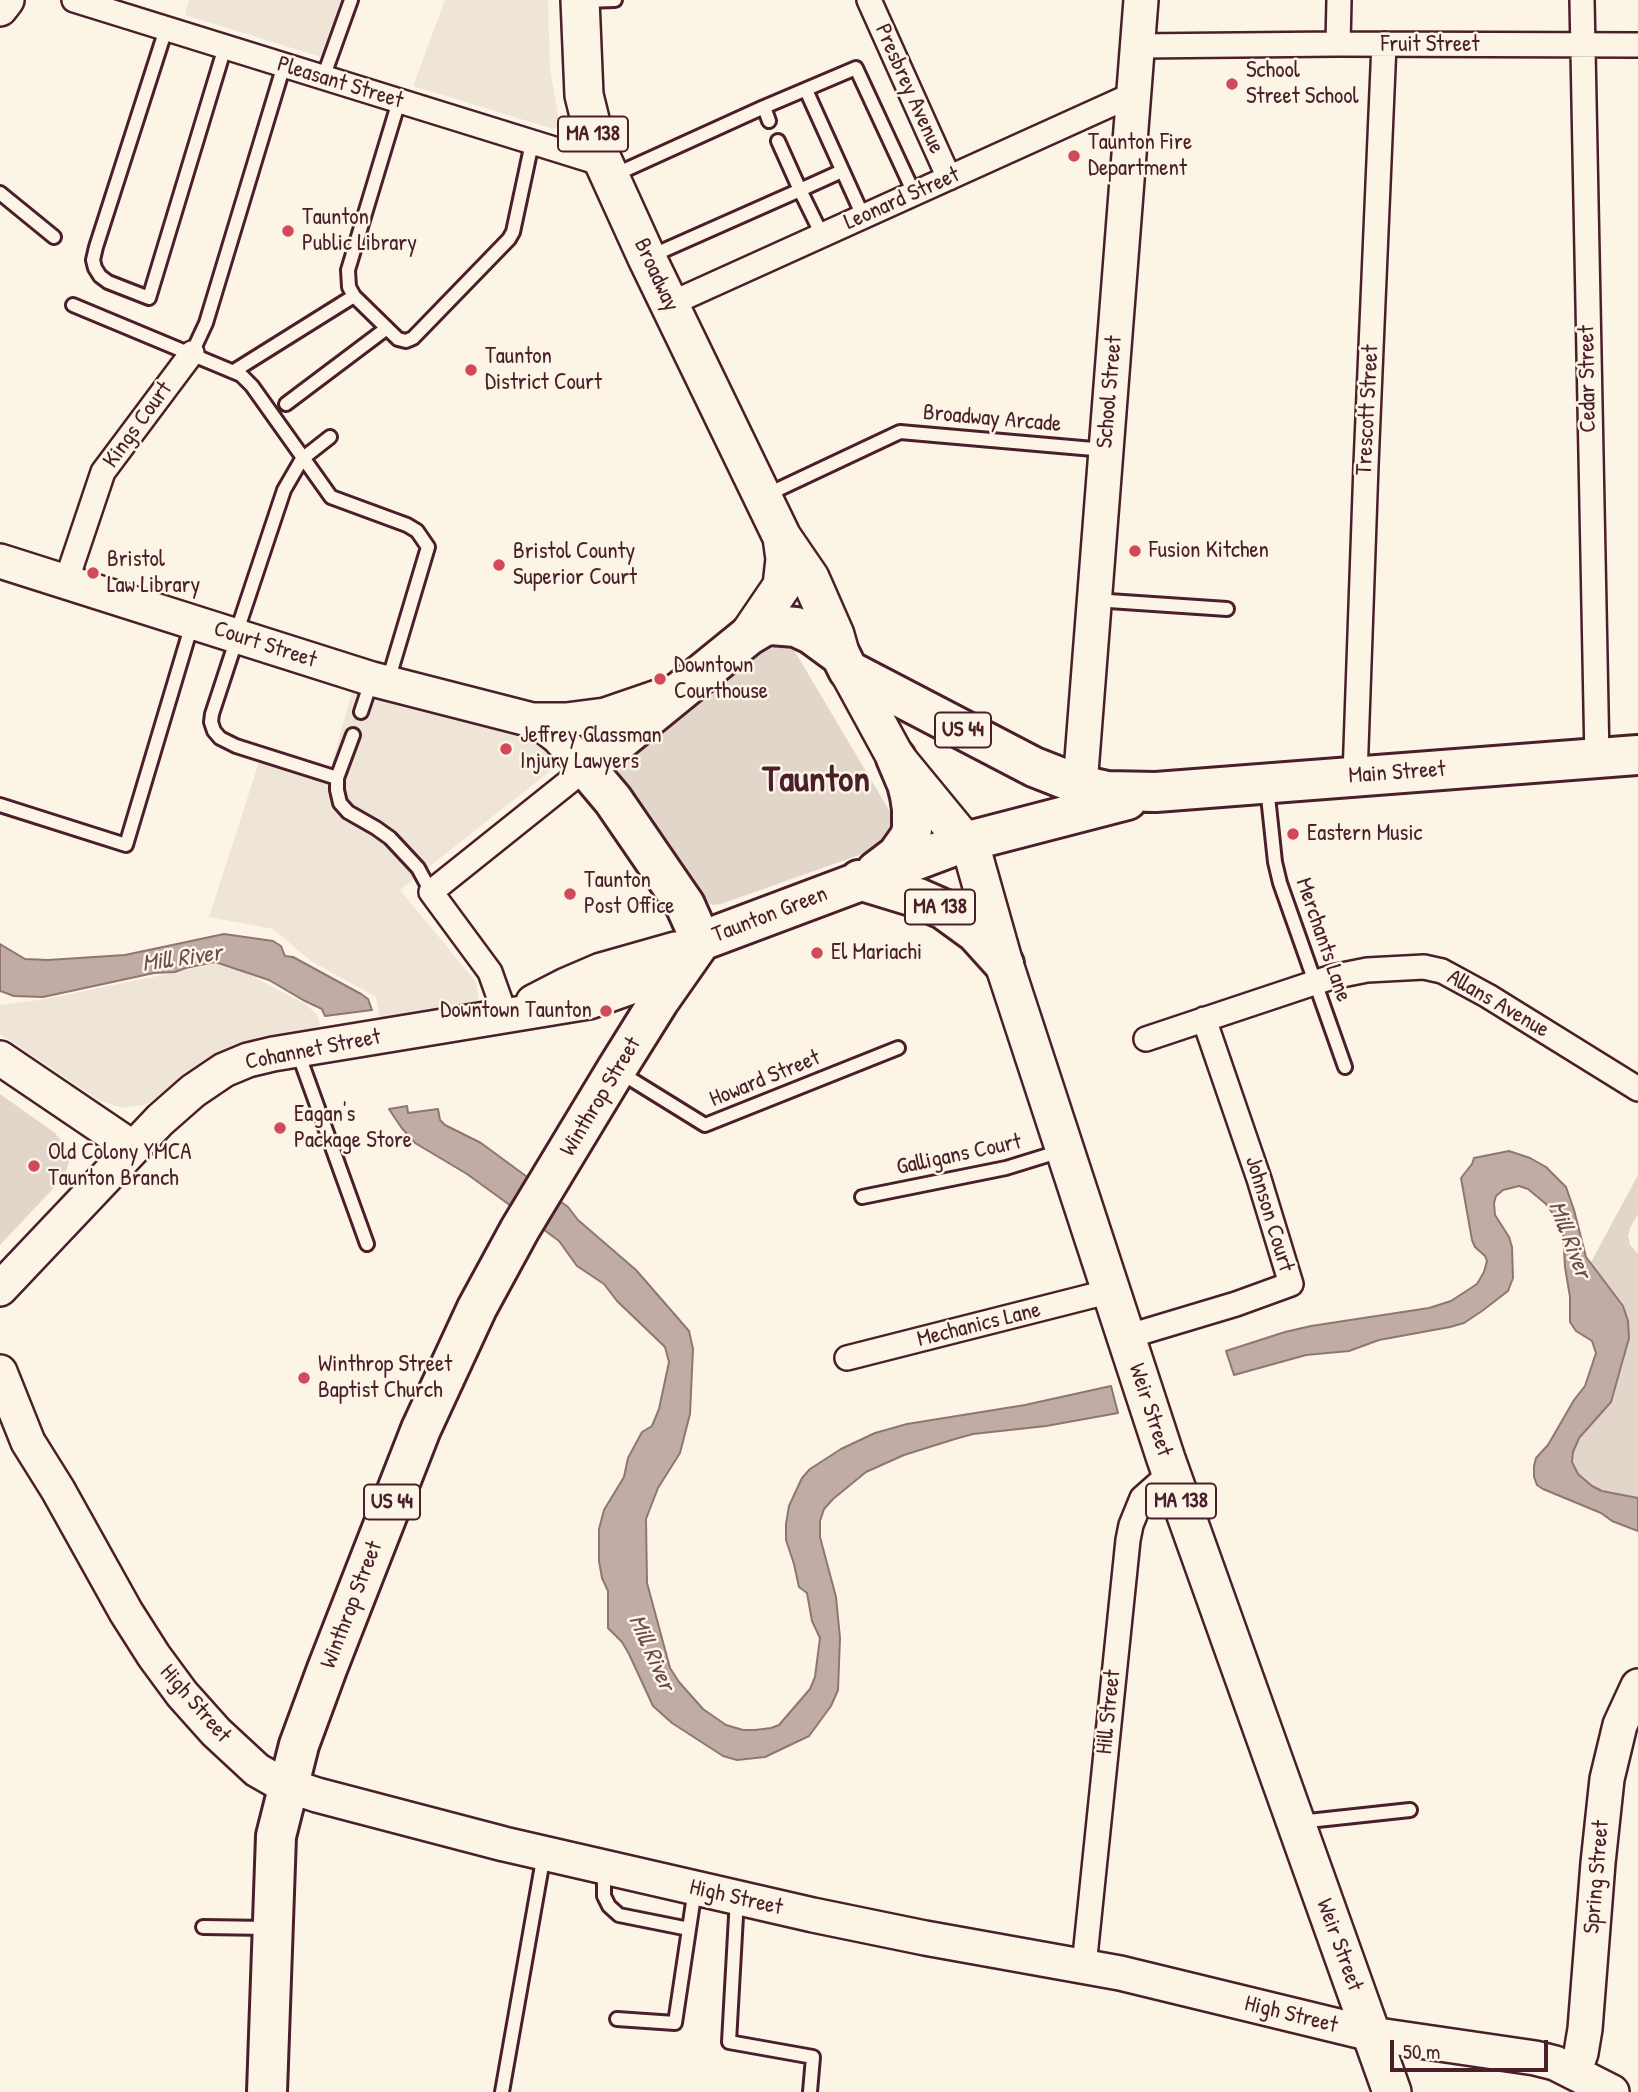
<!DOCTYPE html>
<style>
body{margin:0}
#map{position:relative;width:1638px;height:2092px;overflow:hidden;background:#fcf5e5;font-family:"Patrick Hand",sans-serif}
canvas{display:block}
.scale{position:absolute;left:1390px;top:2040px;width:158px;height:32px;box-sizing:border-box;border:4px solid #4a1f2b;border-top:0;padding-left:9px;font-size:21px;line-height:24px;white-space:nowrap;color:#4a1f2b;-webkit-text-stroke:5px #fcf5e5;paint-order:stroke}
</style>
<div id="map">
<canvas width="1638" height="2092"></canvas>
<div class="scale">50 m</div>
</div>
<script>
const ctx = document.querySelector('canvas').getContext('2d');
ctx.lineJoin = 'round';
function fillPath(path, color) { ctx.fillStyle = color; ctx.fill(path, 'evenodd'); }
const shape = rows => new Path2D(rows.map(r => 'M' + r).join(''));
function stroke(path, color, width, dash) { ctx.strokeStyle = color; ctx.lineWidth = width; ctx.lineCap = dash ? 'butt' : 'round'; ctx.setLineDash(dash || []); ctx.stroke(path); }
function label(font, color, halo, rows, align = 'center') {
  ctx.font = font + ' "Patrick Hand",sans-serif'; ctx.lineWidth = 5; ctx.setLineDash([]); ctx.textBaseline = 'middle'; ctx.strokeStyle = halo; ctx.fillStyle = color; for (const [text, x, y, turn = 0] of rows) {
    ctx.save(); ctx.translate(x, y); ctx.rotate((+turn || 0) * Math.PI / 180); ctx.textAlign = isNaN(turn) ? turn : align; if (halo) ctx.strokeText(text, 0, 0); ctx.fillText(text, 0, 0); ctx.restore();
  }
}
fillPath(shape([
 [189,0,358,0,337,62,185,15],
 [445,0,548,0,550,69,560,126,553,129,413,86],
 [353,689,529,739,564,760,400,890,476,982,479,1001,380,1019,376,997,311,961,273,929,209,917,259,762,330,783,332,763],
 [215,964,248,974,307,1005,317,1015,321,1027,257,1037,209,1057,147,1104,124,1108,100,1101,0,1034,0,1005,46,999]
]), '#eee5d7');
fillPath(shape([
 [778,643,791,645,899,827,896,842,721,904,712,905,702,897,621,778,618,767,623,758,769,645],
 [0,1094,55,1133,66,1147,69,1162,64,1177,0,1245],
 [1638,1175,1638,1214,1630,1228,1628,1236,1630,1245,1638,1254,1638,1498,1602,1491,1591,1486,1578,1474,1572,1462,1573,1452,1579,1438,1589,1427,1617,1378,1623,1365,1628,1337,1623,1306,1590,1264]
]), '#e2d5ca');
const water = shape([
 [224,934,273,941,281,946,285,956,293,957,361,994,368,999,372,1010,325,1016,322,1009,303,1000,269,980,215,962,186,968,175,972,154,973,43,997,14,996,0,991,0,944,25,959,48,960,125,955,224,934],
 [407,1106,408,1113,438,1109,440,1120,445,1125,481,1143,568,1207,578,1220,636,1270,689,1331,693,1349,690,1414,680,1453,658,1488,646,1519,647,1583,670,1668,679,1682,703,1709,726,1725,743,1730,755,1730,771,1728,779,1725,810,1689,815,1677,820,1638,812,1621,807,1593,799,1587,794,1564,786,1540,786,1524,789,1506,802,1478,810,1469,841,1449,875,1433,907,1424,1025,1405,1111,1386,1118,1413,1046,1426,973,1434,955,1439,904,1455,866,1472,833,1499,824,1509,820,1521,820,1537,836,1597,840,1638,838,1690,831,1706,809,1736,765,1757,737,1760,723,1756,672,1723,653,1706,629,1654,622,1642,608,1628,608,1591,602,1578,599,1561,599,1529,604,1510,624,1477,628,1458,642,1432,652,1426,659,1409,669,1362,665,1347,617,1301,604,1284,577,1266,559,1241,551,1235,467,1174,415,1143,401,1127,389,1109,407,1106],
 [1509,1151,1530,1158,1546,1167,1566,1187,1574,1210,1586,1257,1623,1306,1628,1321,1629,1338,1611,1402,1579,1438,1573,1452,1572,1462,1578,1474,1592,1486,1602,1491,1638,1498,1638,1531,1612,1521,1601,1513,1543,1489,1537,1485,1534,1477,1534,1466,1536,1458,1548,1445,1574,1400,1585,1386,1596,1353,1592,1341,1576,1331,1570,1322,1570,1297,1565,1267,1563,1234,1560,1224,1546,1204,1528,1189,1519,1186,1503,1190,1496,1196,1494,1203,1495,1215,1509,1237,1512,1247,1513,1278,1508,1291,1482,1311,1464,1323,1450,1327,1379,1340,1349,1351,1306,1355,1234,1375,1226,1351,1285,1332,1311,1326,1429,1308,1451,1301,1477,1284,1484,1272,1487,1261,1485,1256,1475,1247,1472,1240,1461,1178,1472,1164,1474,1158,1509,1151]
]);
fillPath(water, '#c0aca5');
stroke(water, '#917474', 2);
const lane = shape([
 [584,1,615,0],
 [166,29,96,247,93,260,95,268,100,276,108,282,149,298,225,47],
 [323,78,351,0],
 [806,90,863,216],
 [764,107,769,121],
 [612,176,764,107,856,68,914,193],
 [0,193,54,237],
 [822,235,800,190,842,171],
 [651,256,800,190,778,141],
 [354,296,349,287,348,270,399,101],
 [73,305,241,375,252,386,331,497,407,525,417,531,428,547,388,681],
 [192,353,206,323,284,65],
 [234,371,354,296,398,339,406,341,413,338,509,239,513,232,532,143],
 [286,404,387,328],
 [764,496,900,432,1105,450],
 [1094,600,1227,609],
 [236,634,284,490,302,459,330,437],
 [237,638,212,714,211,722,214,731,220,738,236,746,337,778],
 [361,712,372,679],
 [353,735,337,778,337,790,340,803,348,812,376,828,390,838,418,868,431,892],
 [1267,787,1275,862,1280,883,1345,1067],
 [0,805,126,845,192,624],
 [297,1050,367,1244],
 [621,1073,705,1125,898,1048],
 [862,1197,1006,1168,1061,1151],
 [1299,1822,1410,1810],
 [604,1870,604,1896,609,1906,619,1915,689,1929],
 [737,1898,729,2042,813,2057,810,2092],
 [203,1927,269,1928],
 [617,2019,675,2023,695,1889],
 [502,2092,544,1854]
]);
const street = shape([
 [74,0,606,165],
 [869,0,949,178],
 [1582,0,1597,758],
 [1338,44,1339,0],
 [1138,46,1338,44,1638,45],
 [670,304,1134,94],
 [66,582,103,472,192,353],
 [1355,776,1366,465,1384,44],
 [506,1017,490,972,431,892,586,768],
 [1146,1039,1332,977,1367,970,1424,967,1442,971,1488,996,1638,1089],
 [1126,1337,1236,1304,1291,1284,1259,1179,1204,1019],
 [847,1358,1111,1291],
 [1084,1966,1128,1540,1131,1525,1142,1498,1159,1483,1172,1476]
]);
const secondary = shape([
 [0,9,7,0],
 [0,561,372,679,532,720,566,720,605,715,672,692],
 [532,720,545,727,558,737,586,768],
 [1080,785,1141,0],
 [533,1002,566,985,601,970,675,949],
 [0,1058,133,1148],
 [0,1289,160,1120,193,1091,224,1070,248,1060,273,1054,589,1002,634,986,652,977,688,951],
 [0,1372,28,1442,58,1490,126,1612,154,1656,182,1694,216,1732,257,1770,278,1782,317,1795,504,1844,813,1915,925,1938,1120,1973,1371,2034,1535,2058,1555,2063,1612,2092],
 [1574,2072,1581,2053,1585,2029,1598,1863,1607,1779,1620,1725,1638,1686]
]);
const primary = shape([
 [580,0,584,95,597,148,647,258,782,537,785,559,782,586,748,636],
 [782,537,810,578,835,635,841,656],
 [848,670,896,758,965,842,974,858,1004,964,1166,1459,1392,2092]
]);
const highway = shape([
 [876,871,897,855,909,838,912,830,912,809,910,796,907,784,896,758],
 [859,880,918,898,943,909,976,933,1004,964],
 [701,941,685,905,613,800,586,768,748,636,763,627,771,625,796,627,811,634,841,656,848,670,1034,767,1080,785,1107,791,1156,792,1638,755],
 [701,941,965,842,1127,800],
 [267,2092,276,1836,299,1745,327,1669,421,1429,477,1308,520,1229,616,1070,659,1001,701,941]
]);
stroke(lane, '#4a1f2b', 18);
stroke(street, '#4a1f2b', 28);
stroke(secondary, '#4a1f2b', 38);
stroke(primary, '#4a1f2b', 42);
stroke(highway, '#4a1f2b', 44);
stroke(lane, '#fcf5e5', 12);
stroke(street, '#fcf5e5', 23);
stroke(secondary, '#fcf5e5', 33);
stroke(primary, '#fcf5e5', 37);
stroke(highway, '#fcf5e5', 38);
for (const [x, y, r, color] of [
 [1232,84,7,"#d1495b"],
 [1074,156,7,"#d1495b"],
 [288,231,7,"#d1495b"],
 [471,370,7,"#d1495b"],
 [1135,551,7,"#d1495b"],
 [499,565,7,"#d1495b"],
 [93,573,7,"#d1495b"],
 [660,679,7,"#d1495b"],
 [506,749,7,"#d1495b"],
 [1293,834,7,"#d1495b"],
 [570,894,7,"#d1495b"],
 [817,953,7,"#d1495b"],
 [606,1011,7,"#d1495b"],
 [280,1128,7,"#d1495b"],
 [34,1166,7,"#d1495b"],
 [304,1378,7,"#d1495b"]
]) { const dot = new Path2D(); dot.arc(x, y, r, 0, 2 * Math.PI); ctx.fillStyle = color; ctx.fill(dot); stroke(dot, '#fcf5e5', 2.5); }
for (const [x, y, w] of [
 [593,134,70],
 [963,730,56],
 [940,907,70],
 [1181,1501,70],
 [392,1502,56]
]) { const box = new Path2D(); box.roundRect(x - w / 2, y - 17.5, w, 35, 5); ctx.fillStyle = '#fcf5e5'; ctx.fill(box); stroke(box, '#4a1f2b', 2); }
label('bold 21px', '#4a1f2b', null, [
 ["MA 138",593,134],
 ["US 44",963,730],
 ["MA 138",940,907],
 ["MA 138",1181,1501],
 ["US 44",392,1502]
]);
label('23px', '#4a1f2b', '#fcf5e5', [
 ["Fruit Street",1430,45],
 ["Pleasant Street",340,83,17],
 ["Presbrey Avenue",909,89,66],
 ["Leonard Street",902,199,-24],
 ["Broadway",656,275,65],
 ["Cedar Street",1588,379,-91],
 ["School Street",1110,392,-85],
 ["Trescott Street",1368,410,-87],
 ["Broadway Arcade",992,419,5],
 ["Kings Court",138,425,-54],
 ["Court Street",265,645,18],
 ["Main Street",1397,773,-4],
 ["Taunton Green",770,915,-21],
 ["Merchants Lane",1323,940,71],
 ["Allans Avenue",1498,1004,30],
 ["Cohannet Street",313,1050,-11],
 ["Howard Street",765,1079,-22],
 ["Winthrop Street",601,1097,-59],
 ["Galligans Court",959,1155,-12],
 ["Johnson Court",1269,1214,73],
 ["Mechanics Lane",979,1325,-14],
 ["Weir Street",1150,1410,72],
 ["Winthrop Street",352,1605,-69],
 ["High Street",195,1704,49],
 ["Hill Street",1109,1712,-84],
 ["Spring Street",1597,1877,-85],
 ["High Street",736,1898,13],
 ["Weir Street",1339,1945,70],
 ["High Street",1291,2015,14]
]);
label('23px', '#4a1f2b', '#fcf5e5', [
 ["School",1246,71],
 ["Street School",1246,97],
 ["Taunton Fire",1088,143],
 ["Department",1088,169],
 ["Taunton",302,218],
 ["Public Library",302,244],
 ["Taunton",485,357],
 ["District Court",485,383],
 ["Fusion Kitchen",1149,551],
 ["Bristol County",513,552],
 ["Superior Court",513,578],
 ["Bristol",107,560],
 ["Law Library",107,586],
 ["Downtown",674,666],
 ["Courthouse",674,692],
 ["Jeffrey Glassman",520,736],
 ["Injury Lawyers",520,762],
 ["Eastern Music",1307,834],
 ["Taunton",584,881],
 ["Post Office",584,907],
 ["El Mariachi",831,953],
 ["Downtown Taunton",592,1011,"right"],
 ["Eagan's",294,1115],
 ["Package Store",294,1141],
 ["Old Colony YMCA",48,1153],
 ["Taunton Branch",48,1179],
 ["Winthrop Street",318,1365],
 ["Baptist Church",318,1391]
], 'left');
label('italic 24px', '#6d4950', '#fcf5e5', [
 ["Mill River",182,959,-8],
 ["Mill River",1569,1240,69],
 ["Mill River",651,1653,66]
]);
label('bold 37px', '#4a1f2b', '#fcf5e5', [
 ["Taunton",816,781]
]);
</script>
